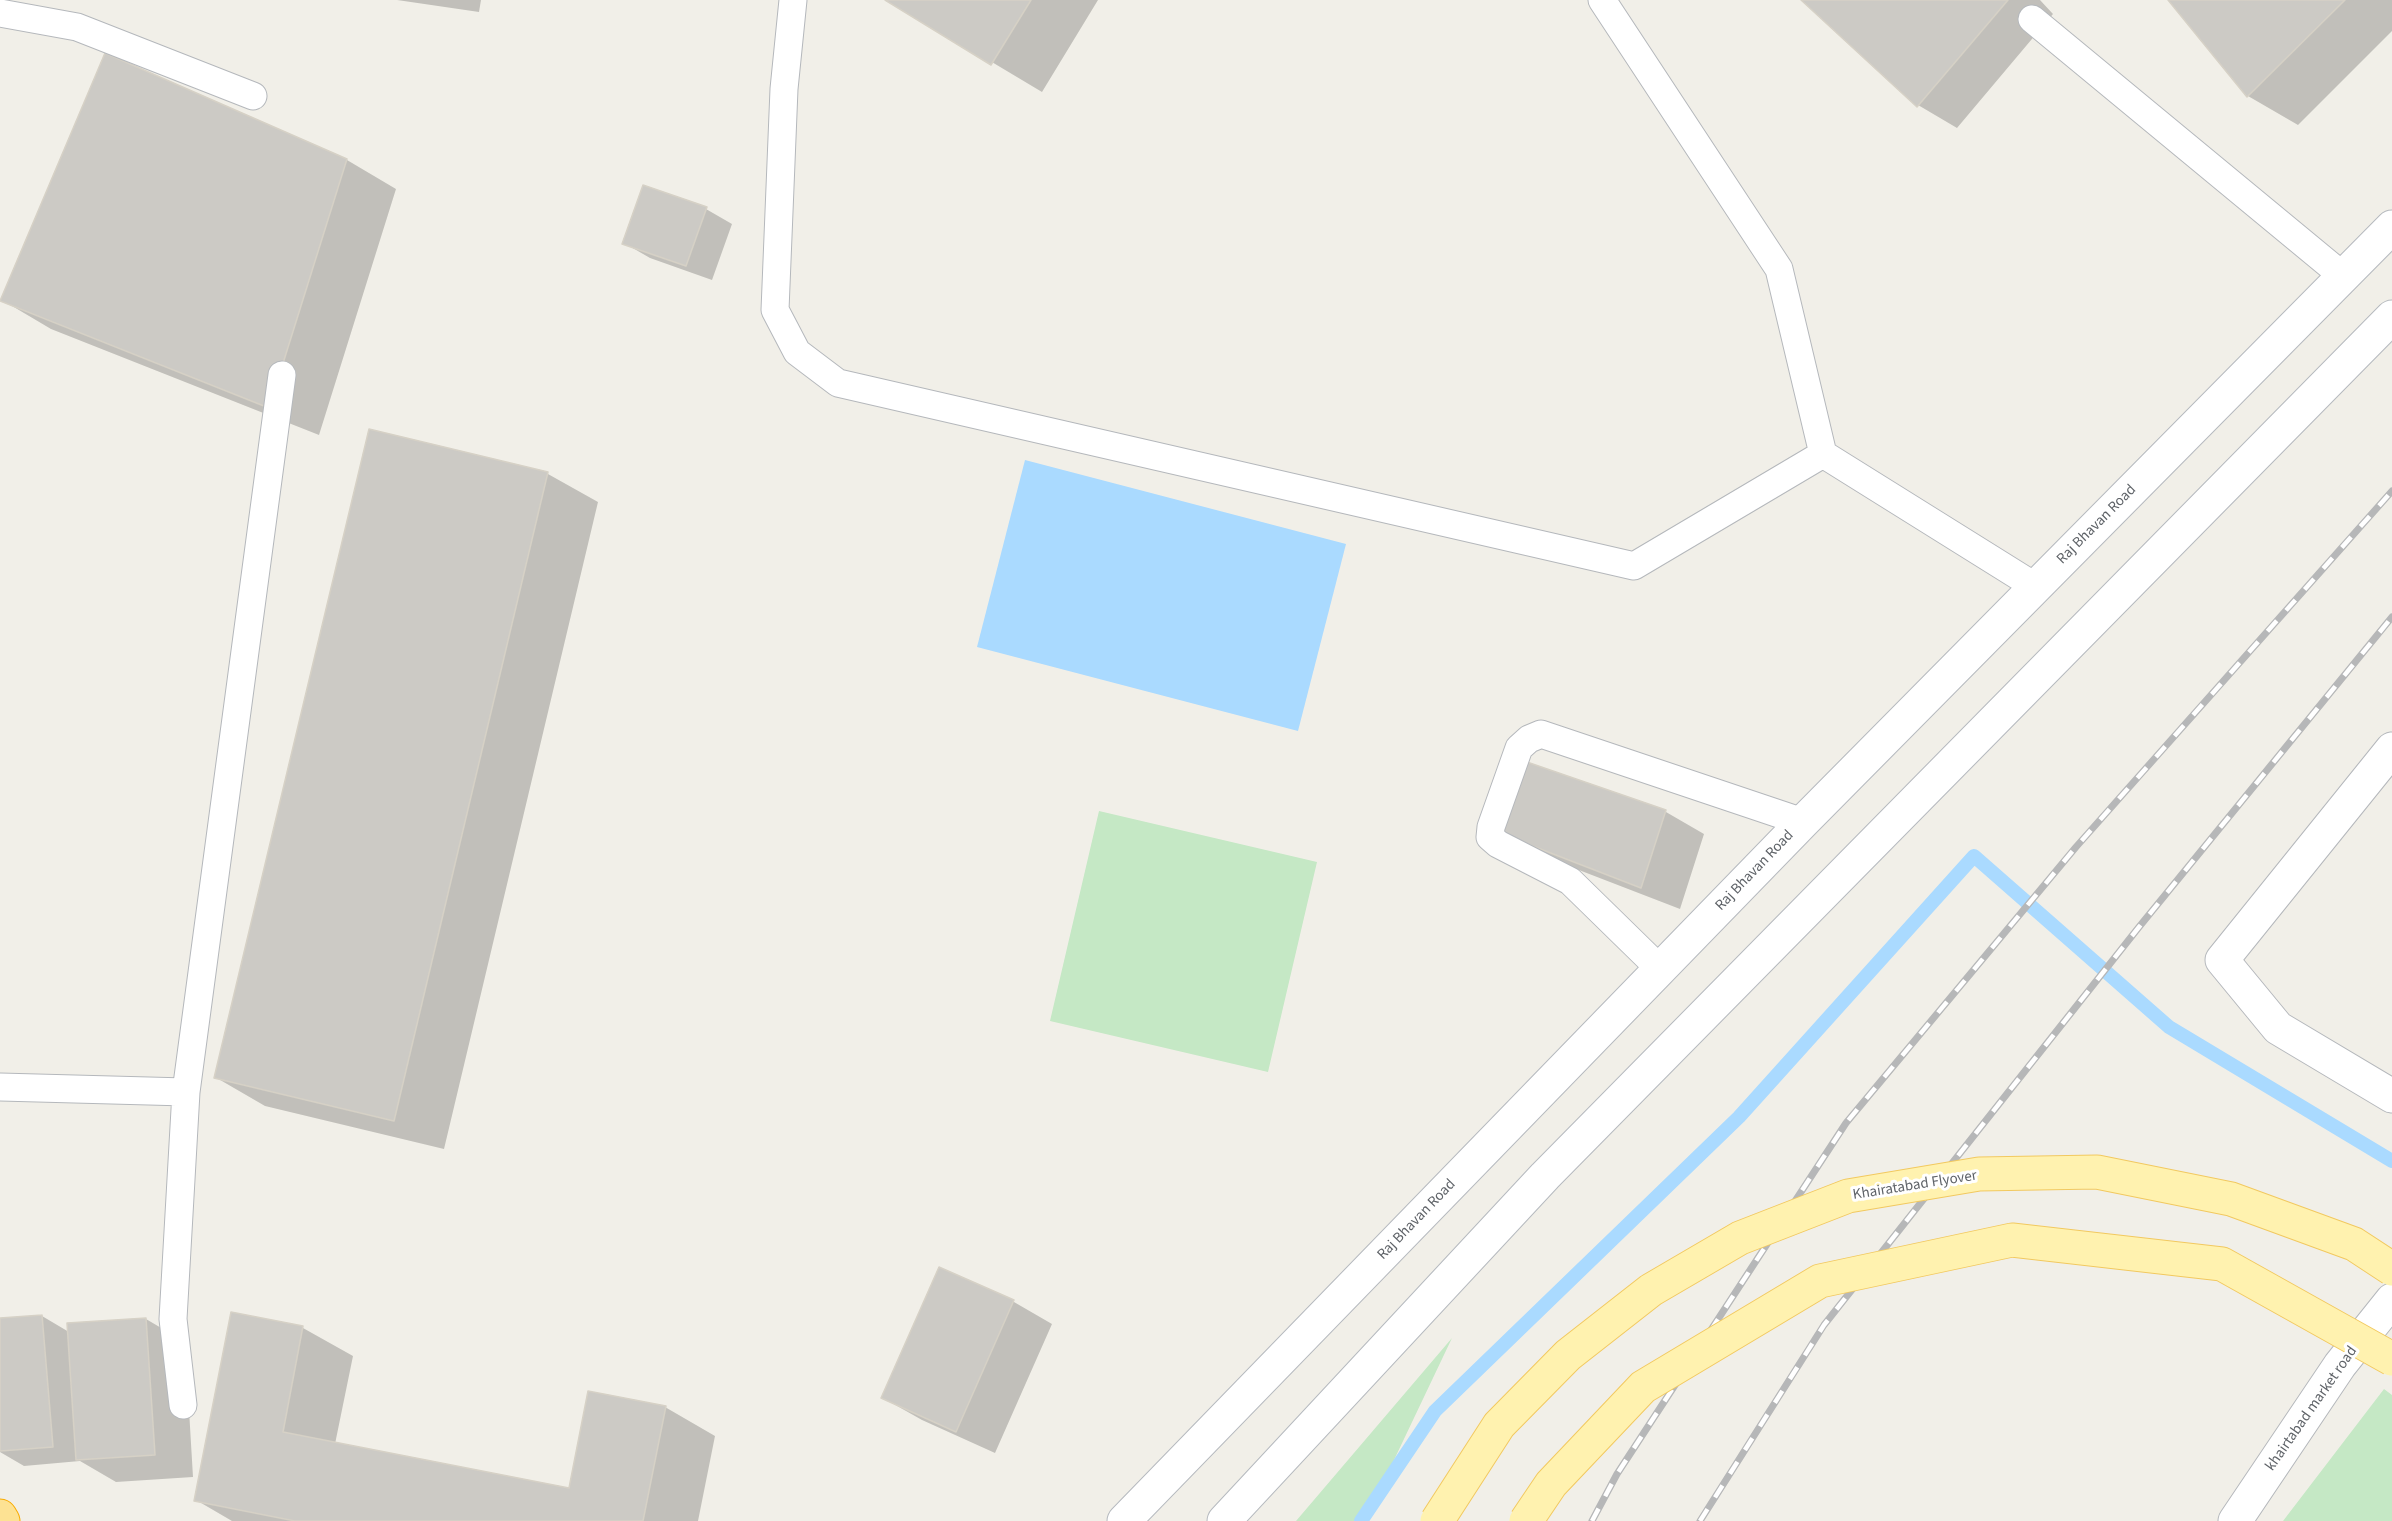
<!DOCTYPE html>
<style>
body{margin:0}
canvas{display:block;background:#f1efe8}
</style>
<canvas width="2392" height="1521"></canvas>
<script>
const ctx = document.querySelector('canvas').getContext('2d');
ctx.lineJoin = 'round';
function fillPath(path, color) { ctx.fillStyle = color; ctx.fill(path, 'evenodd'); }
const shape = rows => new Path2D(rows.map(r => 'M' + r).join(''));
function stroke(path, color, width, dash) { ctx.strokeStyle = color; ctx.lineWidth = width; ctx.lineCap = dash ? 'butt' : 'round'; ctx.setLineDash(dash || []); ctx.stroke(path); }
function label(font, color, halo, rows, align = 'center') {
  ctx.font = font + ' "Source Sans 3",sans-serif'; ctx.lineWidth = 6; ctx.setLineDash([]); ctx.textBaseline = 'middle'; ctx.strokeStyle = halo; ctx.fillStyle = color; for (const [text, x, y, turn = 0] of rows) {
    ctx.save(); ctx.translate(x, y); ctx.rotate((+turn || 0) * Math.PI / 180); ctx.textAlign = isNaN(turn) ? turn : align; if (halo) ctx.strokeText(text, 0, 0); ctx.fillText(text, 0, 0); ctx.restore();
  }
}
fillPath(shape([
 [1099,811,1317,862,1268,1072,1050,1021],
 [1452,1338,1365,1521,1296,1521],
 [2384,1389,2392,1395,2392,1521,2283,1521]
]), '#c5e8c5');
fillPath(shape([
 [1025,460,1346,544,1298,731,977,647]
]), '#aadaff');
fillPath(shape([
 [397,0,481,0,479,12],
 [888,0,1098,0,1042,92],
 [1804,0,2040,0,2053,14,1957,128,1918,105],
 [2170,0,2392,0,2392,31,2298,125,2248,96],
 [105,55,347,160,396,189,319,435,51,329,2,300],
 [706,209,732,224,712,280,650,258,624,243],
 [370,431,548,474,598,502,444,1149,265,1106,215,1077],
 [1525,762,1666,812,1704,834,1680,909,1540,855,1501,833],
 [940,1269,1014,1302,1052,1324,995,1453,922,1420,883,1398],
 [232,1314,303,1328,353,1356,335,1444,570,1490,665,1407,715,1436,698,1521,232,1521,196,1500],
 [42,1316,69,1332,146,1319,185,1342,193,1477,116,1482,80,1461,24,1466,0,1452,0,1319]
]), '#0003');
stroke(shape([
 [1361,1521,1435,1411,1739,1117,1974,856,2169,1027,2392,1161]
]), '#aadaff', 14);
const building = shape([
 [885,0,1031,0,991,65,885,0],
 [1801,0,2008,0,1917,107,1801,0],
 [2168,0,2345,0,2247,97,2168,0],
 [105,53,347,159,269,408,0,301,105,53],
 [643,185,707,207,686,266,622,244,643,185],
 [369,429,548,472,394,1121,214,1078,369,429],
 [1524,761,1666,810,1641,888,1499,833,1524,761],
 [939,1267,1014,1300,956,1432,881,1398,939,1267],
 [231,1312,303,1326,283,1432,569,1488,588,1391,666,1406,643,1521,295,1521,194,1501,231,1312],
 [42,1315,53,1447,0,1451,0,1318,42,1315],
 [146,1318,155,1455,76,1460,67,1323,146,1318]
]);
fillPath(building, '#cccac5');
stroke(building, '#d6d1c6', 1.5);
const lane = shape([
 [793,0,784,89,775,310,797,352,838,383,1634,566,1823,454],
 [1602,0,1779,269,1823,454,2036,587],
 [0,13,77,27,253,96],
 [2032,19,2343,276],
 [1660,969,1570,881,1498,844,1490,837,1491,827,1519,748,1529,739,1541,734,1803,822],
 [0,1087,186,1092,282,375],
 [183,1405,173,1319,186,1092]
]);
const street = shape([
 [2392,749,2222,960,2278,1028,2392,1096],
 [2235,1521,2340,1365,2392,1300]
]);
const secondary = shape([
 [1124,1521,1803,822,2392,227],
 [1224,1521,1545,1176,2392,317]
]);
const highway = shape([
 [0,1516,3,1521]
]);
stroke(lane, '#b5b8bc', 29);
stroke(street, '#b5b8bc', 35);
stroke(secondary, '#b6babf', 35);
stroke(highway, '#f9ab00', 35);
stroke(lane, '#fff', 27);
stroke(street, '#fff', 33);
stroke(secondary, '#fff', 33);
stroke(highway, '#fde293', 33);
const rail = shape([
 [1592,1521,1617,1474,1846,1123,2076,847,2392,491],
 [1700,1521,1824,1325,2139,927,2392,617]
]);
stroke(rail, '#b6b7b8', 7);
stroke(rail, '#fff', 4.5, [14]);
const primaryBridge = shape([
 [1437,1521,1499,1425,1568,1355,1651,1290,1740,1238,1848,1196,1979,1174,2097,1172,2231,1199,2354,1244,2392,1269],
 [1526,1521,1551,1484,1643,1387,1820,1281,2012,1240,2222,1264,2392,1359]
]);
stroke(primaryBridge, '#f2c960', 35, []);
stroke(primaryBridge, '#fff2af', 33);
label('15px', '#5f6368', '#fff', [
 ["Raj Bhavan Road",2097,525,-45],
 ["Raj Bhavan Road",1755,871,-46],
 ["Khairatabad Flyover",1915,1186,-9],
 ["Raj Bhavan Road",1417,1220,-46],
 ["khairtabad market road",2312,1409,-55]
]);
</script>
